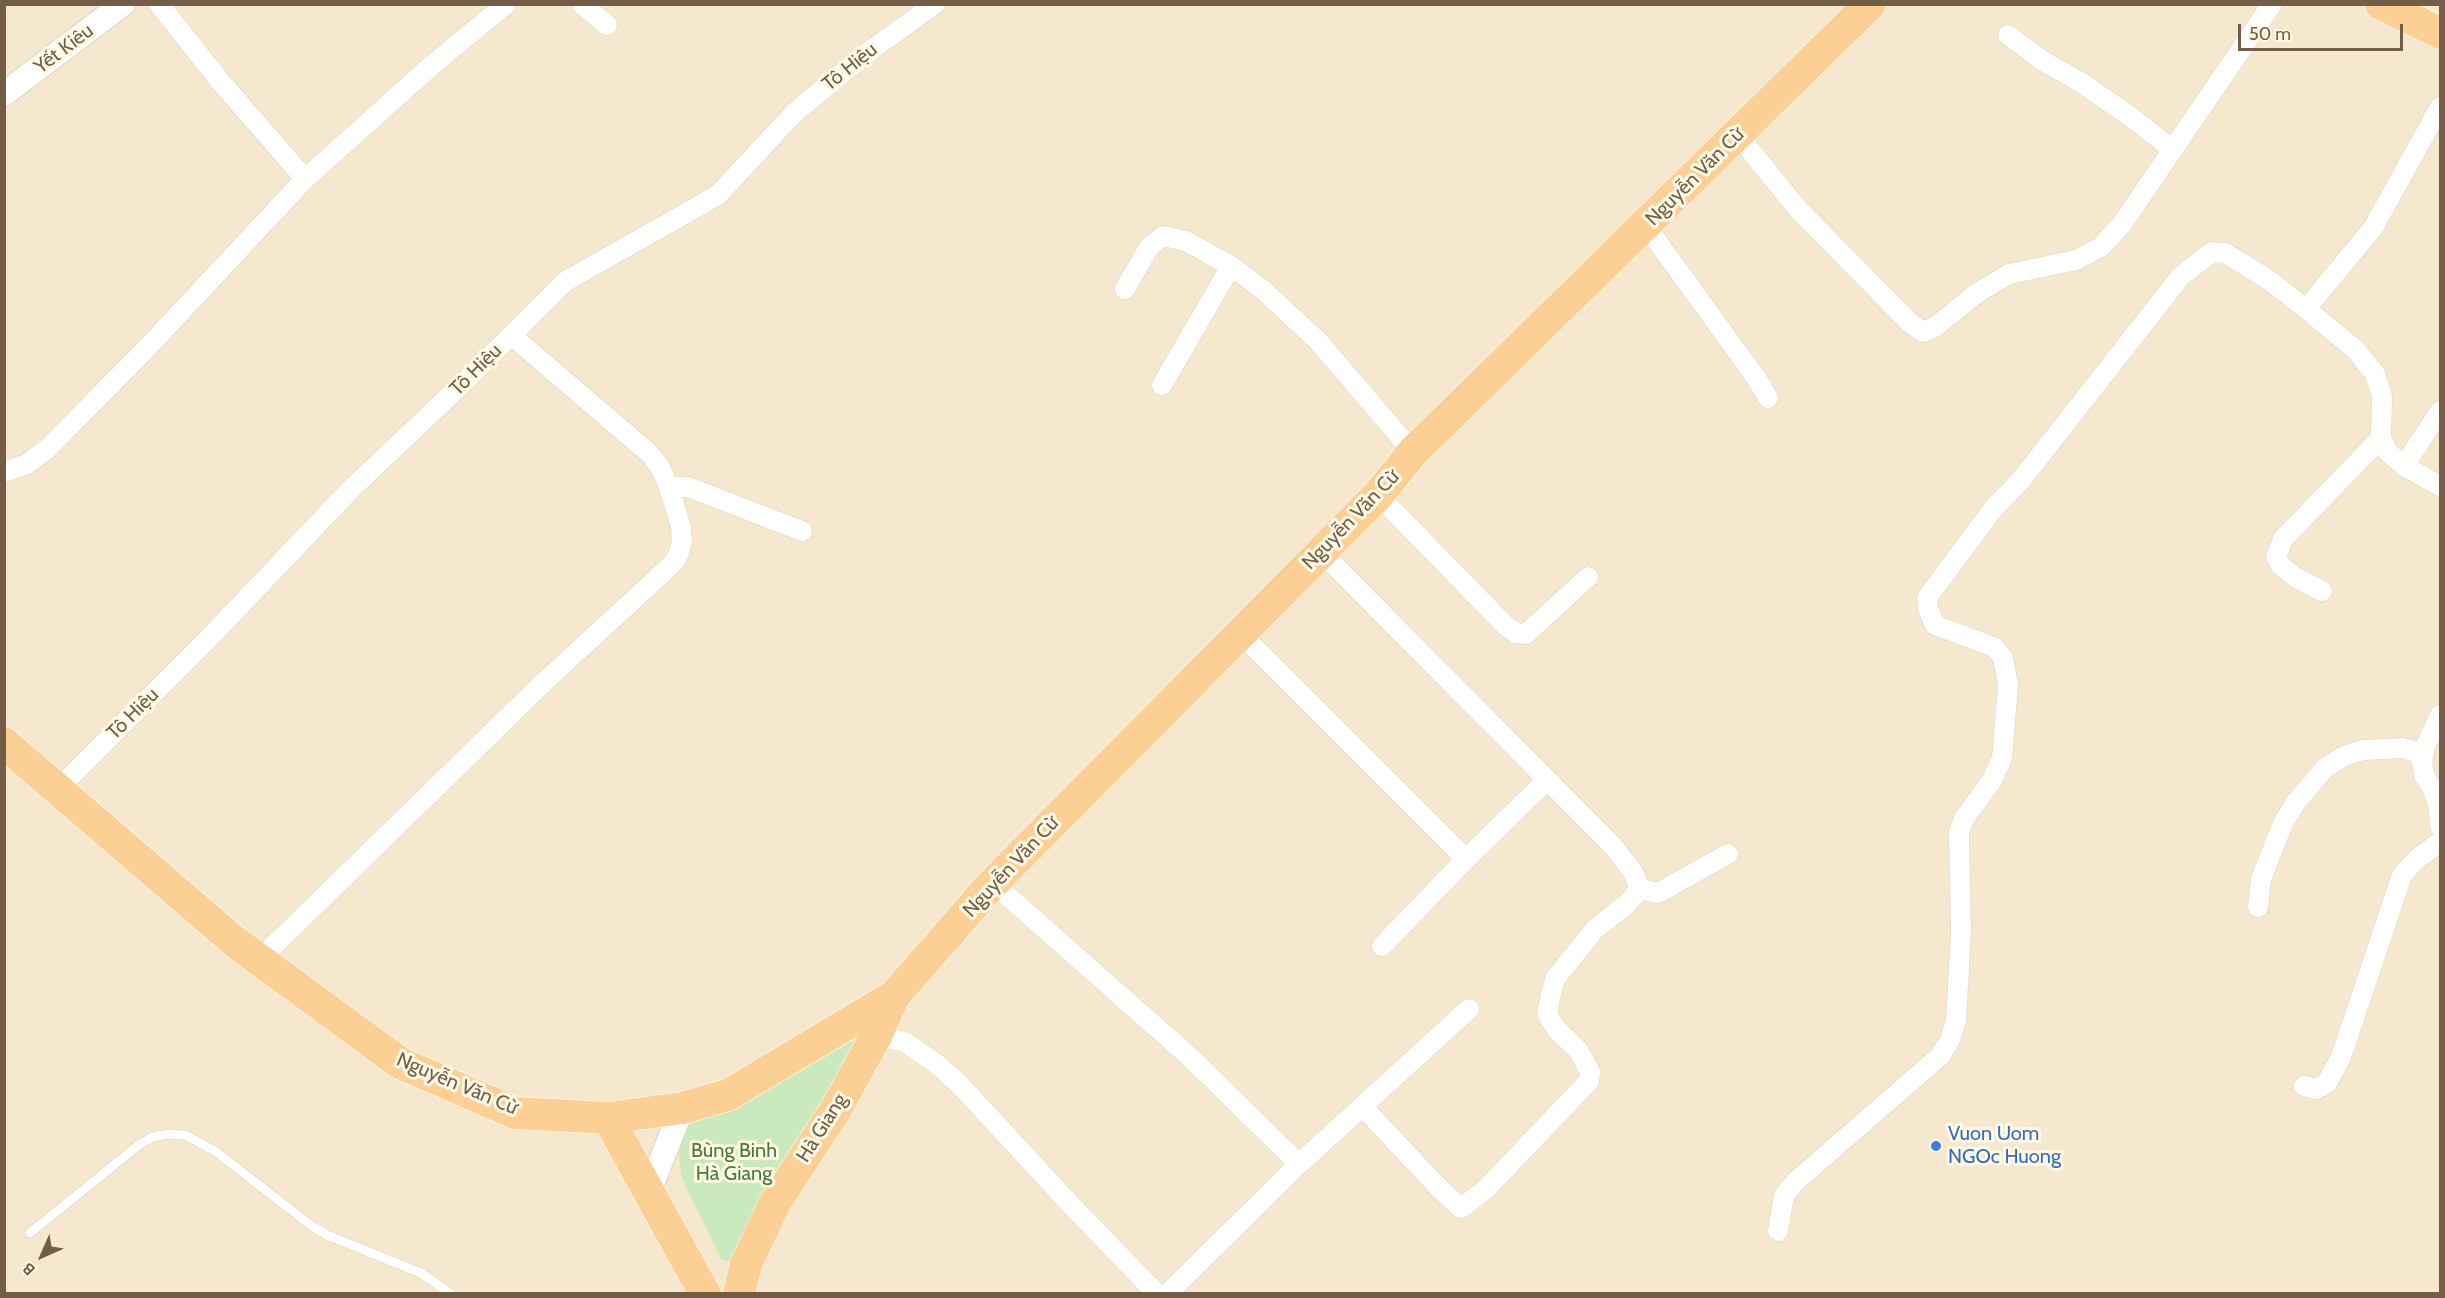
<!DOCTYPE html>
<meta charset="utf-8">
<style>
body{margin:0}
#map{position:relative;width:2445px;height:1298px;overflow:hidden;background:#fdf5df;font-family:Cabin,sans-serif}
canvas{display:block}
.frame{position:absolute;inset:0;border:6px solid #745d46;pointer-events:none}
.north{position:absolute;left:12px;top:1226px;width:60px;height:60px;-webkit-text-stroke:4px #fff9e6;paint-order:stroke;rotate:225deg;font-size:16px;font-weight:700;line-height:24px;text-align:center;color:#745d46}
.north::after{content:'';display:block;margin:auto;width:21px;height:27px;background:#745d46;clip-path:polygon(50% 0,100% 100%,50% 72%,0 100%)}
.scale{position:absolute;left:2238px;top:24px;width:165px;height:27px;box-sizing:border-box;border:3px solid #745d46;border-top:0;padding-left:8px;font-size:18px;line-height:21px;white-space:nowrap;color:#745d46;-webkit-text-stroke:4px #fff9e6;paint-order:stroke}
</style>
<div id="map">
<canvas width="2445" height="1298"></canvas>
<div class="frame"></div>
<div class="north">B</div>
<div class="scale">50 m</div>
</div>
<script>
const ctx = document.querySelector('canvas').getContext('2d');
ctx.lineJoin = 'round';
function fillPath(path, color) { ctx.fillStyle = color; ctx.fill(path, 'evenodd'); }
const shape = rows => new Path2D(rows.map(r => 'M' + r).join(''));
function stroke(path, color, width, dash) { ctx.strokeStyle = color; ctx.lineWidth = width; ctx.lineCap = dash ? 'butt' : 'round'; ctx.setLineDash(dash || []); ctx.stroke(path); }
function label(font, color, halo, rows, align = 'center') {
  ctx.font = font + ' Cabin,sans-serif'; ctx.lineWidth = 6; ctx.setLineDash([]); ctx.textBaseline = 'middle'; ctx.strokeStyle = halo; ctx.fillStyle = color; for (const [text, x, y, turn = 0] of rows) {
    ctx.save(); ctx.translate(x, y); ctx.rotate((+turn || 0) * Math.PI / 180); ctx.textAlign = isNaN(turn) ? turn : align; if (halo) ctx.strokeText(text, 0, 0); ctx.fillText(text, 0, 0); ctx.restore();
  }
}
fillPath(shape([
 [5,5,2440,5,2440,1293,5,1293]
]), '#f5e8ce');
fillPath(shape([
 [860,1041,733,1259,727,1261,721,1259,681,1176,679,1152,685,1129,692,1122,755,1095,813,1064,850,1042]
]), '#caeabe');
const service = shape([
 [30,1233,140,1144,153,1137,168,1134,185,1135,215,1151,313,1227,327,1235,421,1273,451,1294]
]);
const minor = shape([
 [159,4,220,81,305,179],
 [582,4,607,25],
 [2008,35,2043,61,2082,83,2135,120,2173,150],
 [1738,135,1797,208,1910,323,1923,332,1935,327,1977,293,2009,274,2076,260,2101,247,2122,224,2272,4],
 [1646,226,1757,379,1768,398],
 [1125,289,1149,247,1163,236,1186,241,1231,266,1262,289,1318,341,1413,452],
 [2306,309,2373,228,2440,107],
 [1162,385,1231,266],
 [2404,466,2440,411],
 [4,472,27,464,47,449,147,348,305,179,431,66,506,4],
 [669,487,688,487,802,531],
 [1378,495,1506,626,1516,633,1526,634,1588,577],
 [1321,552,1613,846,1633,872,1640,889],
 [2322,591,2295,577,2281,566,2276,557,2283,539,2381,438],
 [1240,633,1466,859],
 [2440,715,2425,747,2422,762,2424,775,2432,788,2438,804,2440,827],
 [58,789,209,638,351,489,463,383,566,281,718,195,794,113,867,53,935,4],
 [993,883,1191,1058,1299,1164],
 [1640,889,1658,893,1728,854],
 [2258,907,2261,879,2283,823,2296,802,2325,768,2344,756,2363,750,2402,748,2424,754],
 [1382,946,1466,859,1547,780],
 [259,960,544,682,655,580,675,561,679,553,682,541,681,527,669,487,660,467,650,454,511,335],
 [876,1036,905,1042,938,1065,961,1086,1070,1204,1157,1294],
 [2304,1086,2316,1089,2327,1083,2341,1057,2402,875,2417,859,2440,842],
 [1363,1107,1439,1188,1461,1208,1486,1189,1589,1081,1590,1072,1578,1050,1557,1030,1547,1014,1550,998,1555,979,1595,929,1627,904,1640,889],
 [1778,1231,1784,1196,1795,1182,1940,1056,1950,1040,1956,1020,1961,933,1959,832,1965,817,1991,782,2002,758,2008,685,2003,658,1994,647,1935,625,1928,609,1927,598,1993,509,2021,480,2181,276,2212,252,2225,253,2269,280,2306,309,2356,350,2375,374,2382,397,2381,438,2388,452,2404,466,2440,486],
 [1167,1294,1299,1164,1469,1009]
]);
const tertiary = shape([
 [4,94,123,4],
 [649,1191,682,1108]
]);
const trunk = shape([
 [2381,4,2440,33],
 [4,743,235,942,400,1063,515,1113,608,1118,682,1108,728,1095,894,996,993,883,1378,495,1413,452,1870,4],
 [608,1118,705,1294],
 [739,1294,746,1264,776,1201,836,1109,876,1036,894,996]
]);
stroke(service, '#e1d2bb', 10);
stroke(minor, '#e1d2bb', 21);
stroke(tertiary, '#e1d2bb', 26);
stroke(trunk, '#fff', 33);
stroke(service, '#fff', 9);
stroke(minor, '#fff', 20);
stroke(tertiary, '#fff', 24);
stroke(trunk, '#fcd094', 32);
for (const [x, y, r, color] of [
 [1936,1146,6,"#3f7fe0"]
]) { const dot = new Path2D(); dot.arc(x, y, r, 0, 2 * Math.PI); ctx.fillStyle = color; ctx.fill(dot); stroke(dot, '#fff9e6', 2); }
label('20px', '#745d46', '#fff9e6', [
 ["Yết Kiêu",64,49,-37],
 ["Tô Hiệu",850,67,-39],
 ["Nguyễn Văn Cừ",1695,177,-45],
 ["Tô Hiệu",476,370,-45],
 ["Nguyễn Văn Cừ",1351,520,-46],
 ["Tô Hiệu",133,714,-45],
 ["Nguyễn Văn Cừ",1011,867,-47],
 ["Nguyễn Văn Cừ",457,1084,23],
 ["Hà Giang",822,1128,-58]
]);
label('20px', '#366cbe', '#fff9e6', [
 ["Vuon Uom",1948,1134],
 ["NGOc Huong",1948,1157]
], 'left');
label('20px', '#487a3e', '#fff9e6', [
 ["Bùng Binh",734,1151],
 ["Hà Giang",734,1174]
]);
</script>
